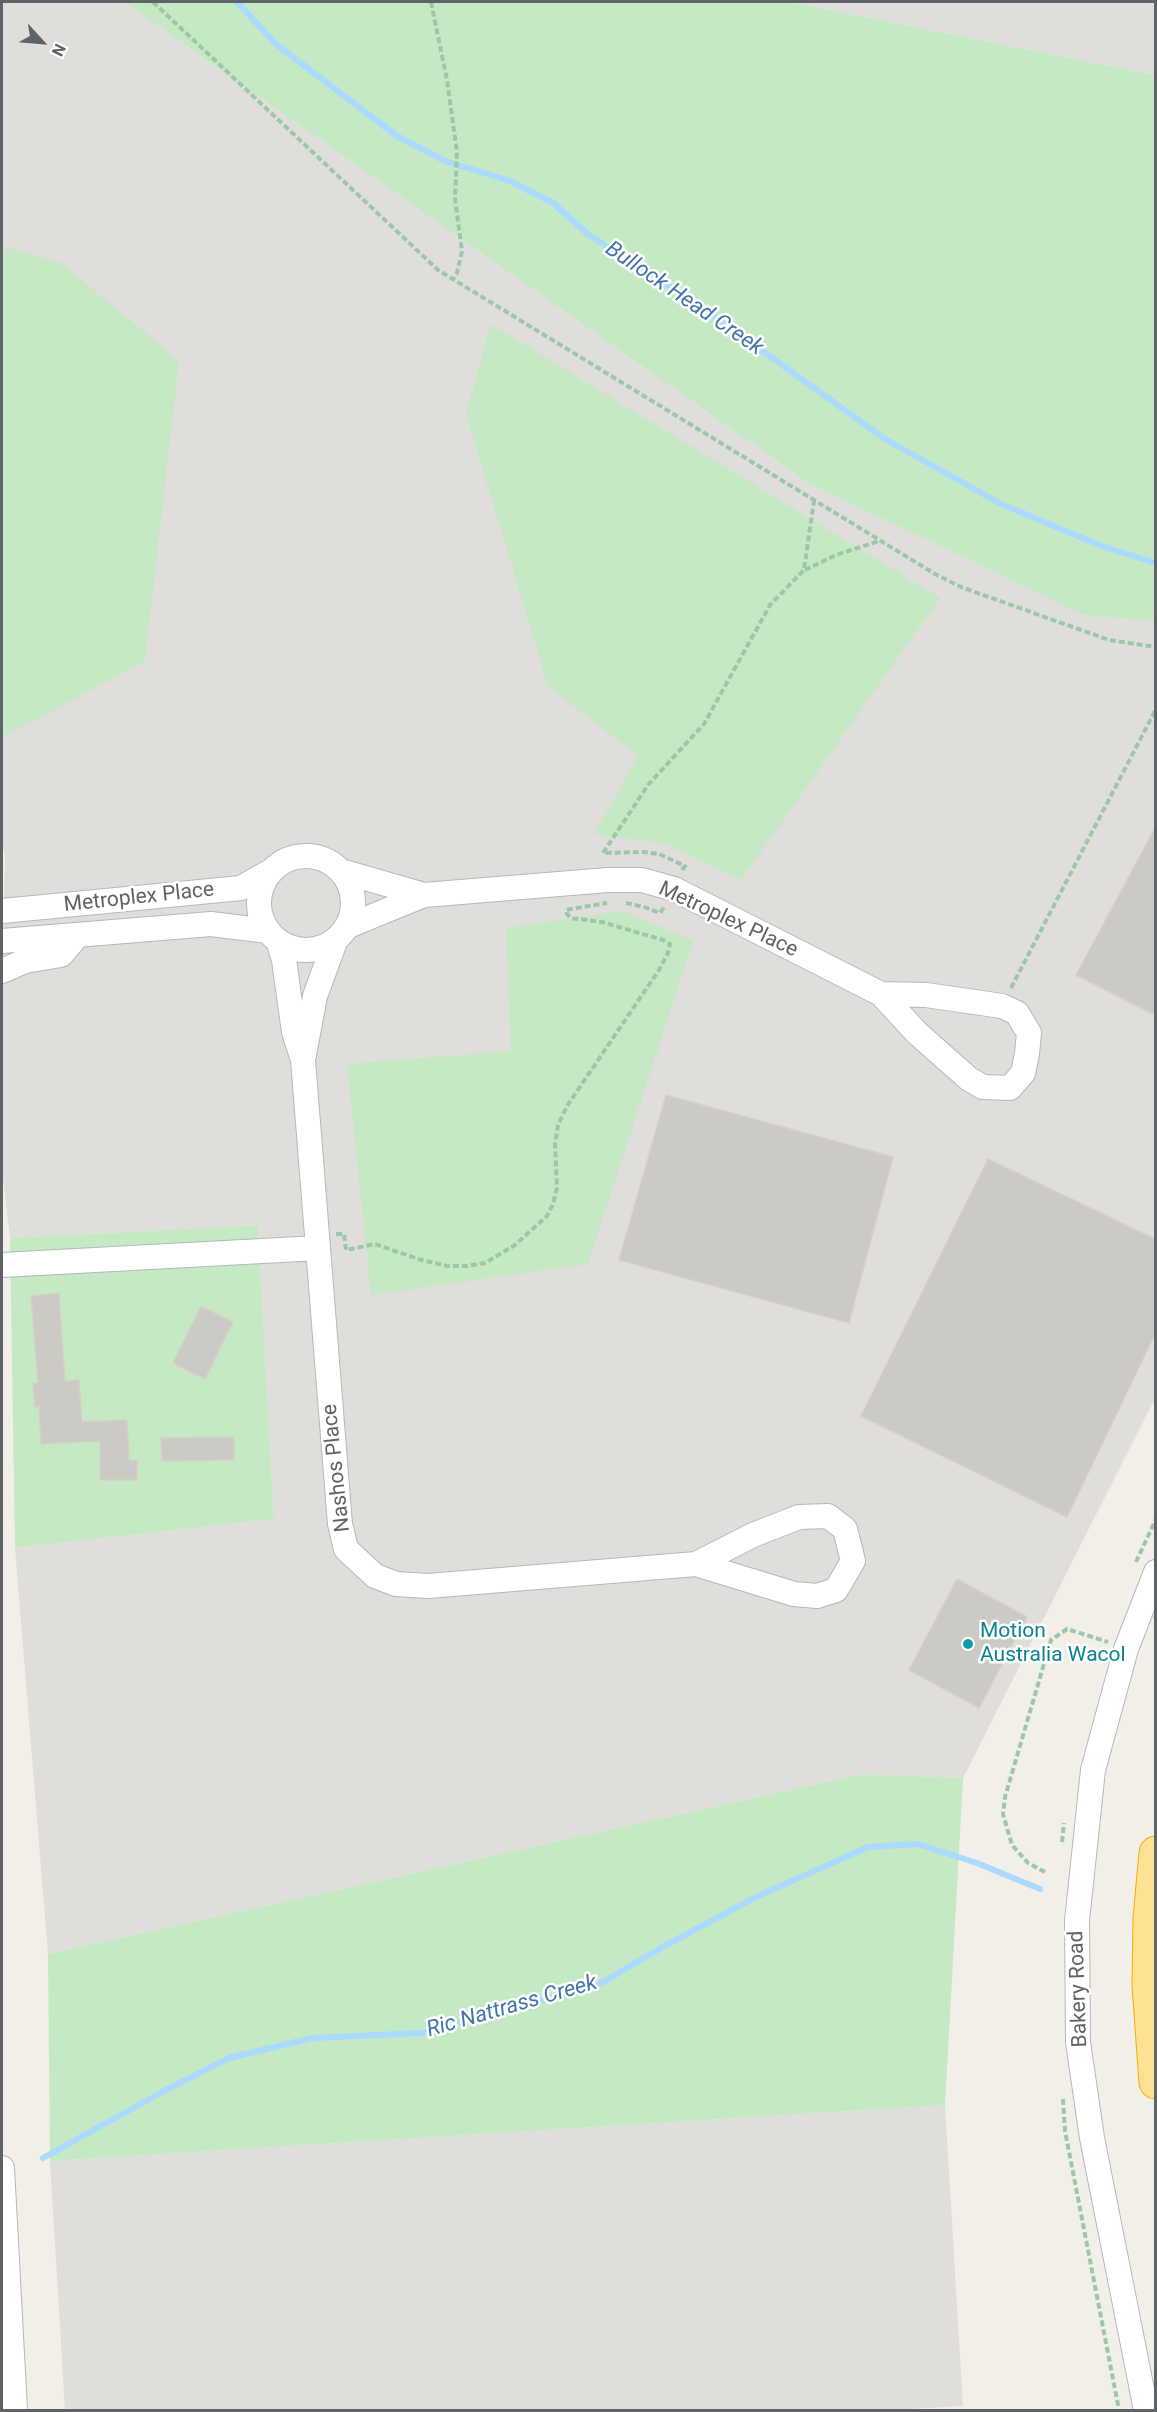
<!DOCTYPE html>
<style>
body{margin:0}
#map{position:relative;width:1157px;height:2412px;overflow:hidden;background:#f1efe8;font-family:Roboto,sans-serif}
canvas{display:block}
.frame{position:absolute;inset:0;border:3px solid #5f6368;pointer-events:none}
.north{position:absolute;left:12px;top:12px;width:60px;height:60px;-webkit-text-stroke:4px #fff;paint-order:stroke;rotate:116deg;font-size:16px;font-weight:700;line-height:24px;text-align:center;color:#5f6368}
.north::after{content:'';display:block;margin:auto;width:21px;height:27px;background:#5f6368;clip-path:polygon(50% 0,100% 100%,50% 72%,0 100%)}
</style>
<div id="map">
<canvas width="1157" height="2412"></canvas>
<div class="frame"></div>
<div class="north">N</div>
</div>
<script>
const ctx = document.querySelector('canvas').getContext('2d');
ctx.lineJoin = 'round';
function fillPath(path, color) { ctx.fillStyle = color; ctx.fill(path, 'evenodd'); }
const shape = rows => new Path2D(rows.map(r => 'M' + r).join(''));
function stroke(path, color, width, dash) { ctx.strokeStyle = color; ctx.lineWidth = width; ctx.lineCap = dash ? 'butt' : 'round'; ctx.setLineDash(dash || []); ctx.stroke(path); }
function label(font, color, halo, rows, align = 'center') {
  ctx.font = font + ' Roboto,sans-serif'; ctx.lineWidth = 5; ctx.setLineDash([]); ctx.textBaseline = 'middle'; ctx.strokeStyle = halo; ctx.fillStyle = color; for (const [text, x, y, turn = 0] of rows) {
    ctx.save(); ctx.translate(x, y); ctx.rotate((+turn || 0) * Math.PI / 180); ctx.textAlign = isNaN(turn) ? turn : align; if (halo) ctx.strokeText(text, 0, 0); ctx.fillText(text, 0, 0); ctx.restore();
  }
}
fillPath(shape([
 [2,2,124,2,808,483,1083,615,1155,621,1155,1398,963,1778,862,1774,48,1954,15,1548,274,1519,258,1225,10,1238,2,1171,2,980,5,855,2,844],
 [790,2,1155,2,1155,75],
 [945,2105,963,2406,894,2410,65,2410,50,2161]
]), '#e0deda');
fillPath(shape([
 [124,2,790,2,1155,75,1155,621,1083,615,808,483],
 [2,246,61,263,179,361,145,661,2,738],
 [491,324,940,598,741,880,663,843,594,834,638,756,548,686,466,414],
 [623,911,693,941,588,1264,371,1295,347,1064,511,1051,506,928],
 [258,1225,274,1519,15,1548,10,1238],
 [862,1774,963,1778,945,2105,50,2161,48,1954]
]), '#c5e8c5');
stroke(shape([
 [237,2,277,45,397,136,445,161,510,181,553,203,589,235,696,303,885,439,1001,504,1104,547,1156,563],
 [43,2158,164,2091,229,2058,312,2038,422,2033,522,2005,593,1988,659,1949,756,1897,868,1847,918,1844,977,1863,1040,1889]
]), '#aadaff', 6);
const building = shape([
 [1155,828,1155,1015,1076,975,1155,828],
 [666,1095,893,1157,849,1323,619,1260,666,1095],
 [988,1159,1155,1239,1155,1334,1067,1517,861,1416,988,1159],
 [59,1293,65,1381,79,1380,82,1422,127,1420,129,1460,137,1460,137,1480,100,1480,100,1441,41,1444,39,1406,35,1407,33,1383,38,1383,31,1296,59,1293],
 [201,1306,233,1322,205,1379,173,1363,201,1306],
 [234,1437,234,1460,162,1461,161,1438,234,1437],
 [957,1579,1027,1617,979,1708,909,1670,957,1579]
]);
fillPath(building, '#cccac5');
stroke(building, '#d6d1c6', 1.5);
const minor = shape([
 '259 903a47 47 0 1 1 94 0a47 47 0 1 1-94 0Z',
 [341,871,424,895],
 [2,911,241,888,271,871],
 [346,927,424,895,608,880,642,880,674,889,881,994,917,1033,969,1079,983,1087,1010,1088,1023,1073,1027,1054,1029,1033,1017,1013,1002,1006,926,995,881,994],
 [2,941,211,924,268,931],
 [279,943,284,960,294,1032,303,1060,340,1524,346,1549,375,1576,396,1584,428,1586,696,1564,794,1594,817,1596,836,1590,853,1561,845,1529,828,1516,799,1517,753,1535,696,1564],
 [2,971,25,961,61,955,78,935],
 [304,1055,315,996,336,939],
 [2,1265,318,1248],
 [2,2168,15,2410],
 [1146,2410,1092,2138,1078,2042,1077,1921,1093,1770,1126,1649,1156,1572]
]);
const highway = shape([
 [1156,1853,1150,1918,1149,1986,1156,2082]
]);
stroke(minor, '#b5b8bc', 26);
stroke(highway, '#f9ab00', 35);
stroke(shape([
 [153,2,438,270,935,574,961,587,1109,640,1156,647],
 [431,2,447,80,457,152,455,199,462,251,457,273,453,279],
 [805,570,836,555,879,541],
 [682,870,685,866,659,854,644,852,603,853,648,785,704,724,770,605,804,570,814,501],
 [626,903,644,907,660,913,664,907],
 [1011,988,1156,709],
 [336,1234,344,1234,346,1250,375,1244,418,1259,447,1266,466,1266,485,1263,515,1245,547,1216,553,1204,557,1188,555,1144,558,1125,567,1106,659,970,668,953,670,944,663,940,602,922,571,918,567,914,566,910,607,903],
 [1136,1562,1156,1519],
 [1062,1842,1064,1823],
 [1045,1872,1028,1863,1012,1845,1003,1814,1005,1797,1051,1640,1067,1629,1108,1642],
 [1063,2099,1065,2131,1119,2410]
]), '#9cc7a9', 4, [6, 3]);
stroke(minor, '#fff', 24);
stroke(highway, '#fde293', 33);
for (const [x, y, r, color] of [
 [968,1644,6,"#0f9aa8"]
]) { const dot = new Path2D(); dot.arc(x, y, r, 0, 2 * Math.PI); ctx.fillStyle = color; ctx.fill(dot); stroke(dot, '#fff', 2); }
label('21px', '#5f6368', '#fff', [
 ["Metroplex Place",139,898,-6],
 ["Metroplex Place",728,920,25],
 ["Nashos Place",337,1468,-96],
 ["Bakery Road",1079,1989,-92]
]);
label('21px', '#0d838f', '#fff', [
 ["Motion",980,1632],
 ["Australia Wacol",980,1656]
], 'left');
label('italic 22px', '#4174aa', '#fff', [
 ["Bullock Head Creek",684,299,34],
 ["Ric Nattrass Creek",512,2007,-16]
]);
</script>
